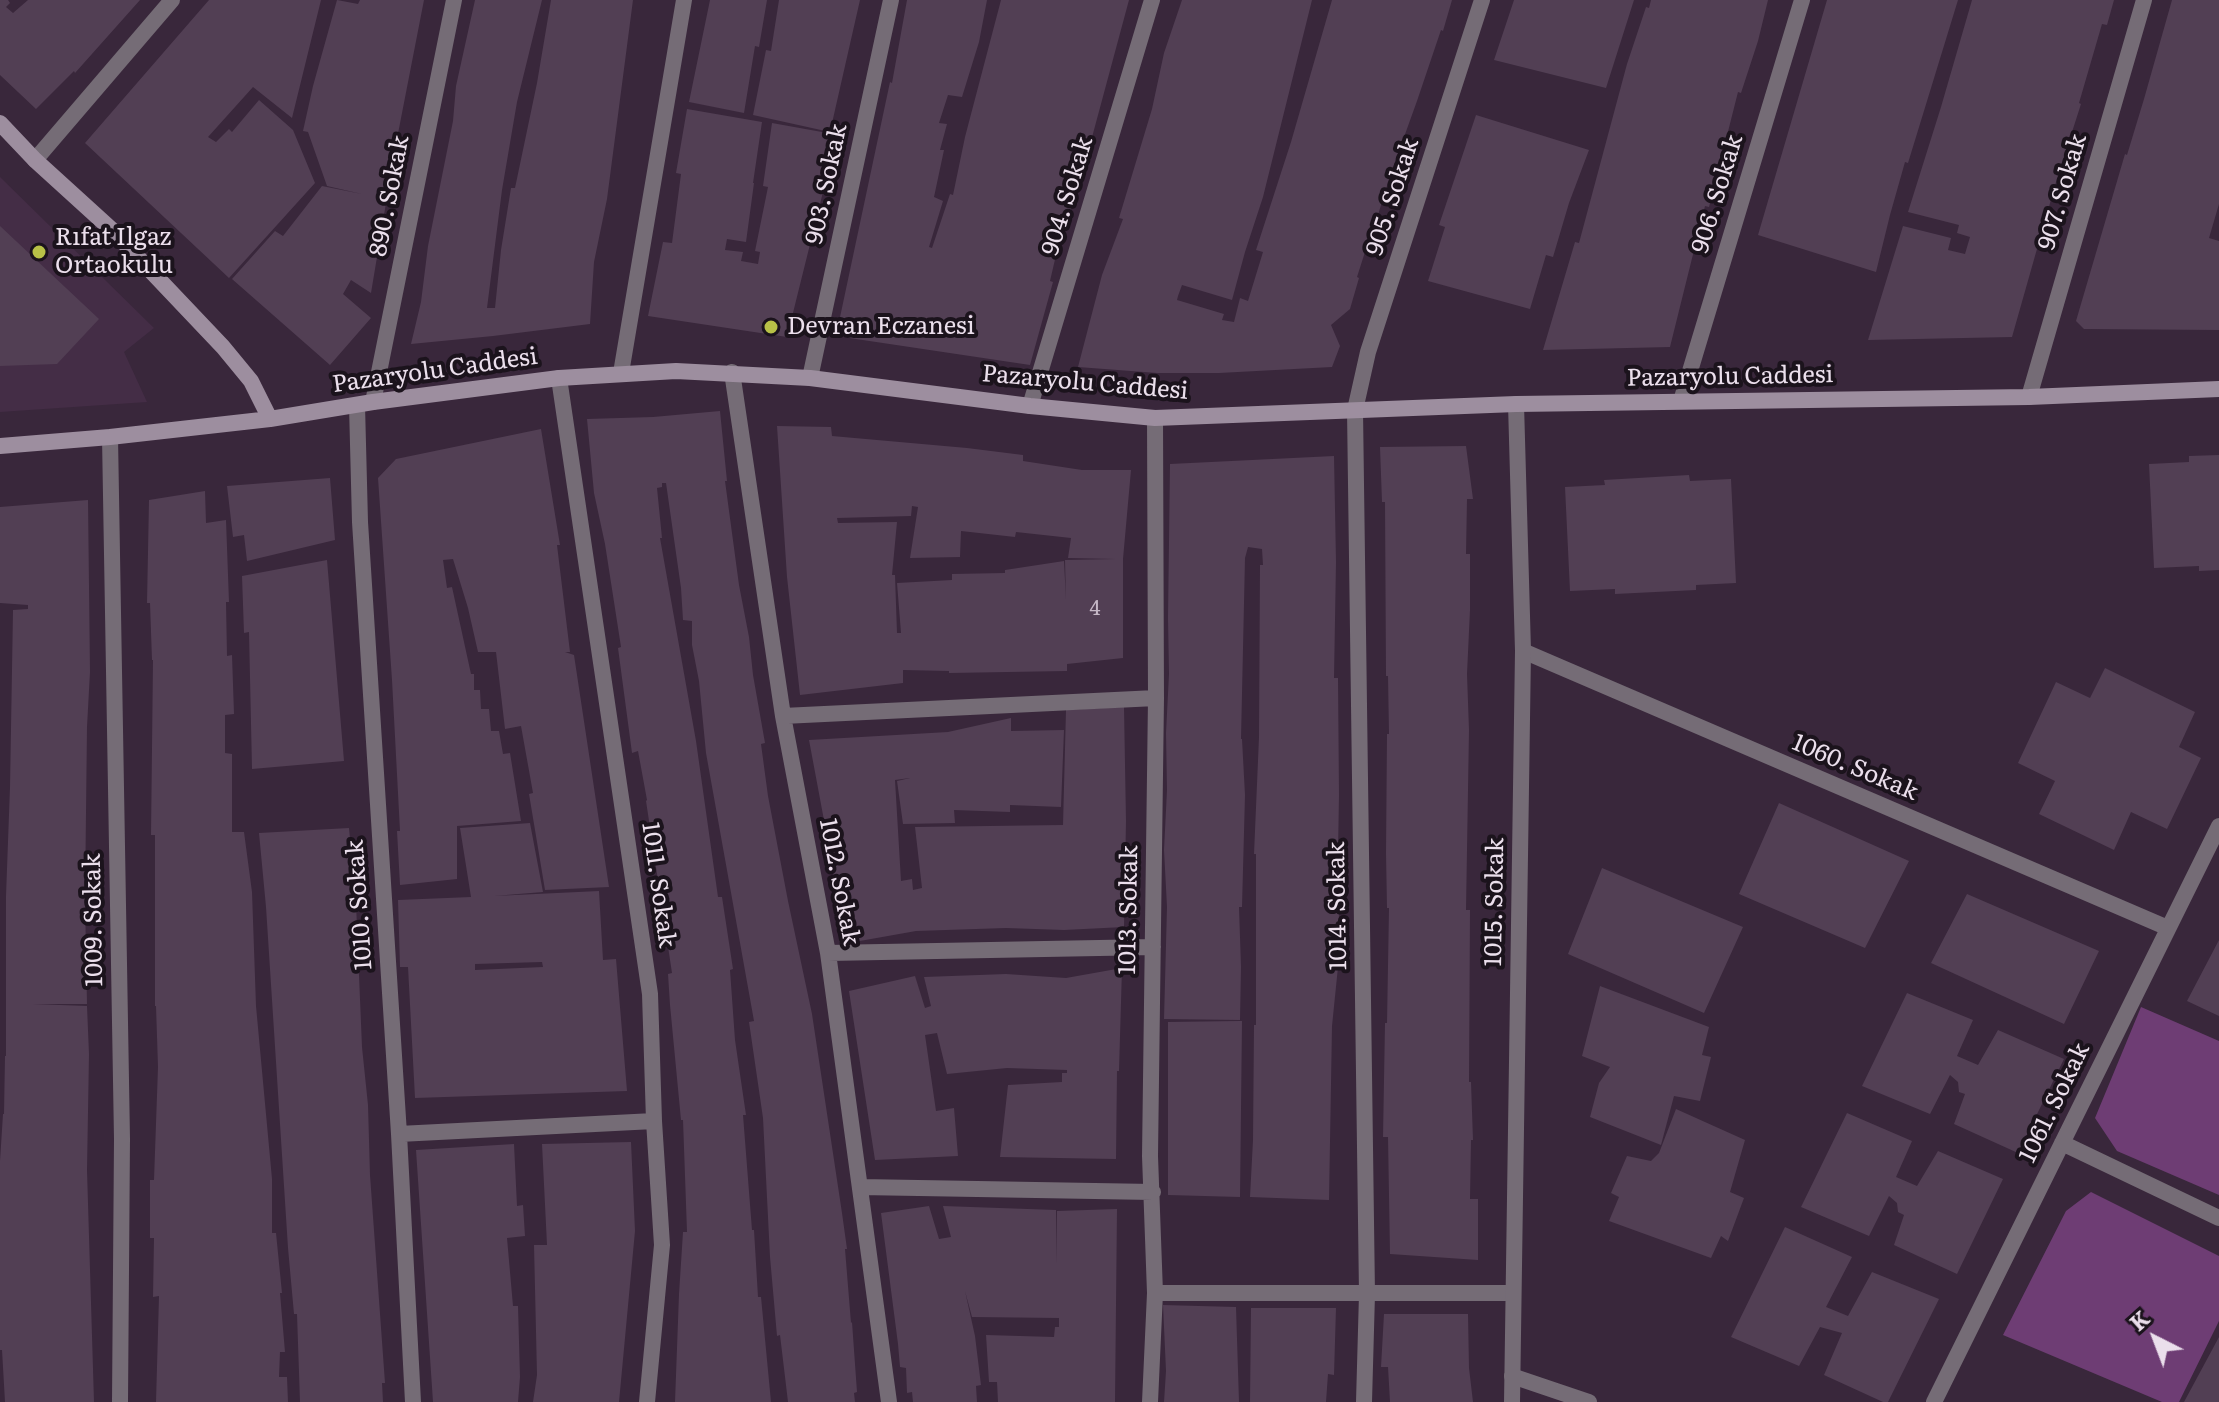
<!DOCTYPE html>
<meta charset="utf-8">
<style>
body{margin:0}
#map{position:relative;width:2219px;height:1402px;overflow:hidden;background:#39273b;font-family:Literata,serif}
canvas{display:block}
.north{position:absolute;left:2115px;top:1298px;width:80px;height:80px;-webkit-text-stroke:6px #1b131c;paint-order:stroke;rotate:318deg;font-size:22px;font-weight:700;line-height:32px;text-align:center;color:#ebdfec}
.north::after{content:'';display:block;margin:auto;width:28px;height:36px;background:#ebdfec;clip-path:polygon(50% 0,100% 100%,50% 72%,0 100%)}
</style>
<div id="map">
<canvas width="2219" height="1402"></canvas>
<div class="north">K</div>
</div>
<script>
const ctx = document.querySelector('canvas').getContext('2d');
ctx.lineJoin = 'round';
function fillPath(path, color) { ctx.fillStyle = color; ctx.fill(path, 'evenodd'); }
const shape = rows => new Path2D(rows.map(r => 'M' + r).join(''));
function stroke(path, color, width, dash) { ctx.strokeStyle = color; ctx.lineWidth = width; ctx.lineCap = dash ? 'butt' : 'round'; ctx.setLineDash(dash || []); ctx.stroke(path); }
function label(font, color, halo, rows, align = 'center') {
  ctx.font = font + ' Literata,serif'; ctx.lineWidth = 8; ctx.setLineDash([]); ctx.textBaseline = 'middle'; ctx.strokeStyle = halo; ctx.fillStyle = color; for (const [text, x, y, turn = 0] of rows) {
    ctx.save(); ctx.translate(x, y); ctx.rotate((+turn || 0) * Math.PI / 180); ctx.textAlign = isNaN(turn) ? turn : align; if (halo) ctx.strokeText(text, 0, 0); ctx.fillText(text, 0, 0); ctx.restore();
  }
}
fillPath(shape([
 [0,177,154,328,124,352,147,402,0,412]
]), '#442d46');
fillPath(shape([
 [2141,1007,2219,1041,2219,1195,2117,1151,2095,1118],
 [2091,1192,2219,1256,2219,1321,2179,1402,2162,1402,2003,1335,2066,1211]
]), '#6e3d74');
fillPath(shape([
 [0,0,8,0,10,3,6,7,13,13,28,0,140,0,75,73,74,71,36,109,0,75],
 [209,0,321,0,292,118,253,87,208,137,216,142,229,129,232,132,259,100,293,130,315,183,229,278,85,143],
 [337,0,358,4,360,0,424,0,395,149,371,293,351,280,343,294,371,318,330,365,232,279,275,231,283,236,322,186,362,194,327,186,308,132,303,131,313,86],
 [475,0,542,0,517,102,502,190,487,308,495,308,501,250,511,188,515,188,537,83,551,0,633,0,607,199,594,262,590,324,493,336,411,344,421,302,428,246,453,121,456,86],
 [710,0,767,0,759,47,755,46,744,113,689,102],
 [779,0,860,0,830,132,753,115,766,50,771,51],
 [907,0,987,0,979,42,962,97,948,95,939,123,947,124,940,150,944,150,934,197,943,201,929,247,932,248,950,194,953,195,965,137,1001,0,1129,0,1084,167,1081,166,1067,226,1063,225,1050,281,1053,282,1030,365,836,336,890,82,892,83],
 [1182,0,1312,0,1263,197,1245,252,1232,300,1182,285,1178,296,1177,300,1224,314,1222,320,1234,322,1240,298,1248,301,1263,252,1256,250,1291,142,1332,0,1452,0,1443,31,1441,30,1417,101,1390,176,1373,231,1372,230,1357,277,1359,278,1350,309,1331,325,1340,346,1332,367,1219,373,1157,373,1078,367,1102,275,1123,219,1119,218,1152,109,1164,53],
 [1514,0,1634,0,1606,88,1494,60],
 [1651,0,1768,0,1758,41,1741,93,1738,92,1709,207,1705,206,1670,347,1543,350,1575,242,1579,243,1627,64,1646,7,1649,8],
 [1827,0,1958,0,1908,163,1905,162,1890,215,1876,272,1758,235],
 [1972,0,2114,0,2107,25,2102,24,2079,103,2081,104,2056,182,2012,337,1868,340,1903,226,1951,238,1948,250,1965,254,1970,237,1957,233,1959,225,1908,212,1941,107],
 [2172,0,2219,0,2219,204,2209,238,2219,241,2219,330,2084,329,2076,321,2125,154,2127,155,2144,99],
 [687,109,762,122,753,183,754,183,746,242,727,239,725,250,743,252,741,261,758,264,760,252,755,251,768,187,763,186,772,123,833,134,822,196,787,337,648,316,663,242,672,243,681,174,676,173],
 [1476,115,1589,150,1569,203,1553,257,1546,255,1530,309,1428,281,1445,227,1439,225],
 [0,226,99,319,57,364,0,366],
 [720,411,727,481,725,481,739,585,749,637,753,675,765,743,761,744,768,796,788,901,812,1014,842,1213,847,1249,845,1249,851,1323,852,1322,857,1392,854,1393,855,1402,788,1402,780,1335,777,1336,770,1257,763,1118,749,1022,754,1021,706,753,699,681,692,645,692,621,683,620,681,588,666,483,662,483,662,487,657,488,662,538,660,538,696,741,718,897,722,897,733,969,730,970,735,1040,746,1115,743,1115,752,1230,754,1230,758,1297,761,1297,771,1402,675,1402,679,1294,683,1232,687,1232,683,1120,681,1120,670,1005,668,974,672,973,646,801,647,800,638,751,632,753,618,648,621,647,605,544,594,493,587,419,653,417],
 [777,426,831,427,832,436,967,448,1023,455,1023,461,1082,470,1131,470,1123,559,1123,658,1067,664,1067,671,949,673,949,671,903,670,903,683,800,695,787,577],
 [912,506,918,507,910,558,960,557,961,531,1015,537,1016,532,1071,538,1068,558,1115,559,1065,560,1066,600,1064,561,1005,570,1005,573,952,574,952,580,897,583,901,633,897,633,895,575,892,575,897,522,838,523,837,518,911,516],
 [541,429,560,545,557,545,570,652,565,652,574,655,609,887,545,890,529,794,533,793,521,726,505,729,496,652,478,652,468,608,453,559,443,560,447,588,452,587,471,674,474,674,474,690,480,690,481,709,489,709,491,731,499,731,503,754,510,753,521,821,457,826,457,879,400,885,397,831,400,831,392,680,378,478,396,459],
 [1466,446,1473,499,1467,499,1466,554,1470,554,1470,610,1467,674,1469,730,1466,910,1470,910,1469,1082,1471,1082,1473,1140,1471,1140,1470,1199,1478,1199,1478,1260,1390,1254,1388,1137,1383,1137,1385,1023,1387,1023,1389,908,1387,908,1386,853,1387,734,1389,734,1388,676,1386,676,1385,502,1382,502,1380,447],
 [2219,455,2219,570,2199,571,2199,566,2154,568,2149,464,2189,462,2189,456],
 [1334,456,1336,562,1334,678,1338,678,1339,795,1338,853,1334,853,1330,909,1339,909,1338,967,1332,1026,1329,1200,1250,1197,1253,1140,1254,1025,1256,1025,1256,854,1254,854,1259,737,1260,565,1263,565,1262,549,1248,547,1245,558,1241,739,1242,739,1245,795,1242,907,1239,907,1241,967,1240,1020,1164,1019,1167,907,1164,850,1167,790,1166,733,1169,674,1168,618,1170,464],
 [1689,475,1690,481,1731,479,1736,583,1696,585,1696,590,1615,594,1615,589,1570,591,1565,487,1605,485,1604,480],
 [330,478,335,540,247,561,244,535,233,537,227,486],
 [205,491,206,523,226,520,229,602,226,602,227,656,232,655,234,714,225,715,225,753,232,754,232,832,244,832,252,892,256,1006,272,1179,272,1233,276,1233,282,1293,280,1293,285,1352,280,1352,279,1377,287,1377,288,1402,156,1402,159,1296,153,1297,154,1238,150,1238,150,1180,154,1180,158,1067,156,1006,155,1006,155,835,151,835,153,660,152,660,150,603,147,603,149,500],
 [88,500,90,672,87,727,85,899,87,1004,33,1004,87,1006,89,1054,87,1170,94,1402,5,1402,2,1350,0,1350,0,1161,3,1114,4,1114,5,1056,6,1056,6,896,10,787,13,610,28,609,28,605,0,603,0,507],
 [327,560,344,761,252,769,249,632,244,633,242,576],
 [2105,668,2195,712,2179,747,2201,758,2167,829,2131,812,2114,850,2039,814,2055,781,2018,763,2056,682,2090,698],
 [1124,707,1126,821,1124,927,1064,930,1006,928,916,931,843,944,829,847,809,740,948,732,1011,718,1011,731,1064,730,1061,807,1010,805,1010,812,954,810,955,823,903,824,897,781,910,778,895,780,901,881,912,879,913,890,922,888,915,827,1063,825,1066,710],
 [1779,803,1909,861,1865,948,1739,894],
 [530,823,543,892,494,896,599,891,603,960,616,959,627,1091,415,1098,408,967,400,967,398,900,471,897,460,828],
 [542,962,543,967,475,970,475,964],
 [349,828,356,903,362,1047,368,1105,370,1175,385,1383,382,1383,383,1402,300,1402,297,1314,294,1314,288,1248,266,907,259,833],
 [1602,868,1743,927,1704,1013,1568,954],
 [1967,894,2099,951,2064,1024,1931,963],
 [2219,940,2219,1016,2187,1001],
 [1122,968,1119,1071,1117,1071,1116,1159,1000,1157,1008,1085,1062,1082,1062,1073,1067,1073,1067,1070,1007,1068,947,1074,937,1033,925,1035,936,1111,954,1108,958,1156,875,1160,849,991,915,976,925,1008,931,1006,924,977,1006,974,1066,978],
 [1600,986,1709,1027,1702,1055,1711,1057,1700,1101,1674,1096,1661,1145,1590,1117,1599,1083,1610,1067,1582,1056],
 [1907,993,1973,1020,1957,1056,1978,1065,1998,1030,2064,1059,2018,1153,1954,1124,1965,1094,1959,1092,1958,1082,1950,1075,1930,1114,1862,1086],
 [1238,1021,1242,1021,1240,1197,1168,1195,1168,1022],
 [1676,1109,1745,1140,1730,1192,1744,1198,1728,1241,1721,1236,1711,1258,1609,1221,1619,1197,1611,1193,1627,1156,1651,1161,1659,1153],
 [1847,1113,1912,1141,1896,1177,1917,1186,1938,1151,2003,1179,1957,1274,1894,1245,1904,1215,1898,1212,1897,1203,1889,1196,1869,1236,1801,1207],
 [631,1142,635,1231,619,1402,533,1402,537,1375,534,1245,547,1245,542,1144],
 [514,1144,517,1206,523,1205,525,1236,507,1238,513,1306,518,1306,520,1377,518,1402,433,1402,416,1150],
 [929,1206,939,1239,951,1237,943,1206,1056,1210,1057,1264,1057,1211,1117,1209,1115,1402,998,1402,997,1382,989,1382,986,1335,1054,1337,1055,1327,1059,1327,1059,1318,972,1317,965,1291,975,1336,981,1385,976,1386,977,1402,913,1402,912,1392,907,1393,906,1368,900,1367,898,1344,881,1213],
 [1785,1227,1852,1257,1826,1307,1848,1316,1872,1272,1939,1299,1888,1402,1883,1402,1824,1375,1842,1333,1820,1327,1799,1366,1731,1337],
 [1163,1305,1236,1307,1239,1402,1164,1402,1166,1371],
 [1251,1308,1336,1308,1334,1375,1328,1374,1326,1402,1250,1402],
 [1384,1314,1468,1314,1469,1368,1473,1402,1390,1402,1388,1367,1381,1367],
 [2219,1337,2219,1402,2184,1402]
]), '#523f54');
stroke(shape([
 [35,160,172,0],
 [732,372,783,716,828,953,889,1402],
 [621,373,684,0],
 [559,378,650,994,654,1121,662,1245,647,1402],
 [810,378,891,0],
 [2029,397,2144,0],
 [1681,401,1802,0],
 [373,402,454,0],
 [357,405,360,522,399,1134,413,1402],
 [1030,406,1152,0],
 [110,437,122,1139,120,1402],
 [1523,651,2168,928],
 [783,716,1156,698],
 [828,953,1153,947],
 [399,1134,654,1121],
 [2062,1143,2219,1218],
 [860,1187,1153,1192],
 [1155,1293,1513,1293],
 [1512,1376,1589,1402],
 [1150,1402,1155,1293,1150,1156,1156,698,1155,418],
 [1364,1402,1367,1294,1355,410,1368,352,1482,0],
 [1934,1402,2219,826]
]), '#756c76', 16);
stroke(shape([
 [1512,1402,1523,651,1516,404]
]), '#756c76', 16);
stroke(shape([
 [0,123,35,160,112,230,223,347,251,381,270,419],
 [0,446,110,437,270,419,373,402,559,378,676,371,810,378,1030,406,1155,418,1516,404,2029,397,2219,389]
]), '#9d8e9f', 16);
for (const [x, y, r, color] of [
 [39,252,8,"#b8c147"],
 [771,327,8,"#b8c147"]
]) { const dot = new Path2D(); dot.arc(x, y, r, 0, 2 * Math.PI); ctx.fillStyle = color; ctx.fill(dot); stroke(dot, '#1b131c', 3); }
label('20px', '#c5b7c6', null, [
 ["4",1095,609]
]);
label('24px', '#ebdfec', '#1b131c', [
 ["903. Sokak",827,184,-78],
 ["907. Sokak",2063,192,-74],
 ["906. Sokak",1718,194,-73],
 ["890. Sokak",390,196,-79],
 ["904. Sokak",1068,196,-73],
 ["905. Sokak",1393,197,-72],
 ["Pazaryolu Caddesi",435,371,-8],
 ["Pazaryolu Caddesi",1730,377,-1],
 ["Pazaryolu Caddesi",1085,383,5],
 ["1060. Sokak",1855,768,23],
 ["1012. Sokak",839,882,79],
 ["1011. Sokak",658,885,82],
 ["1015. Sokak",1495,902,-89],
 ["1010. Sokak",360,905,-94],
 ["1014. Sokak",1338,906,-91],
 ["1013. Sokak",1129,910,-89],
 ["1009. Sokak",94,920,-91],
 ["1061. Sokak",2055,1103,-64]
]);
label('24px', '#ebdfec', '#1b131c', [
 ["Rıfat Ilgaz",55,238],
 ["Ortaokulu",55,266],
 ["Devran Eczanesi",787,327]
], 'left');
</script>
